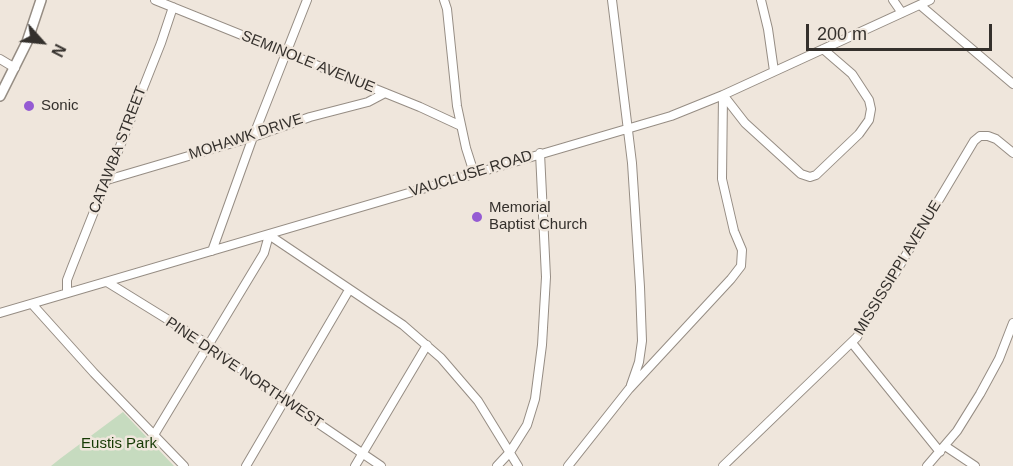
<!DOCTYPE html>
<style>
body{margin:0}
#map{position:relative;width:1013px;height:466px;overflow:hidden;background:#efe6dc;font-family:Helvetica,sans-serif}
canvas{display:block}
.north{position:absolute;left:12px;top:12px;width:60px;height:60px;-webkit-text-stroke:4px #efe6dc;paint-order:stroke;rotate:117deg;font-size:16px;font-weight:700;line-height:24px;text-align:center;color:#34302c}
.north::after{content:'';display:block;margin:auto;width:21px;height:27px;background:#34302c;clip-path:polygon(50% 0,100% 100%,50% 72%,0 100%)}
.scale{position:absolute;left:806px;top:24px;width:186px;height:27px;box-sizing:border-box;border:3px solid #34302c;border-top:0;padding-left:8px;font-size:18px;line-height:21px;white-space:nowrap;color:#34302c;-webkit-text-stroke:4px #efe6dc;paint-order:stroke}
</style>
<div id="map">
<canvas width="1013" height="466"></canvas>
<div class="north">N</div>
<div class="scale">200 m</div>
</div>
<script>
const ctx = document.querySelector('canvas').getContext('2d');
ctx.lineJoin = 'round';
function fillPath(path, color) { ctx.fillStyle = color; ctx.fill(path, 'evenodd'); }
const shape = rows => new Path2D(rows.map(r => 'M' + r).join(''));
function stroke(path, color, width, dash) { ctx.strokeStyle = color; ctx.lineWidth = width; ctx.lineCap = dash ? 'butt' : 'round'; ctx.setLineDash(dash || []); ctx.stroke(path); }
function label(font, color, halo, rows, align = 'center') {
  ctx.font = font + ' Helvetica,sans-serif'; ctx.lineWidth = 5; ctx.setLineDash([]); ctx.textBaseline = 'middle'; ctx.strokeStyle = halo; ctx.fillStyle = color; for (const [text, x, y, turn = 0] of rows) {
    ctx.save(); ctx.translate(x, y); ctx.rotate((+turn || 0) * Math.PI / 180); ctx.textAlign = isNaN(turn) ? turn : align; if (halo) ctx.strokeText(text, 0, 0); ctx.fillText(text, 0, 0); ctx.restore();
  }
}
fillPath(shape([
 [123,412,174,466,51,466,61,458]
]), '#c6dbbf');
const minor = shape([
 [155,0,420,107,461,126],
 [444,0,447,9,457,106,466,148,474,173],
 [612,0,632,163,640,287,642,341,639,362,631,385],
 [761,0,768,29,774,71],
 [893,0,902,13],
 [920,5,1013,84],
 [0,59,15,68],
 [724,96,745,123,801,174,810,177,816,175,859,134,869,120,871,109,869,100,852,74,823,49],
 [107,180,253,137,310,117,368,102,385,93],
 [212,251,253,137,307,0],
 [107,282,209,345,269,390,381,466],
 [67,293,67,280,72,267,161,43,173,7],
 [32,304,94,373,184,466],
 [0,313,671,116,723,95,930,0],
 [852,343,940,452],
 [154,435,264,253,269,235,403,325,441,358,478,401,518,466],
 [945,446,975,466],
 [246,466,349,290],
 [355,466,427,345],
 [497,466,510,452,527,425,535,399,542,345,546,277,540,153],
 [568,466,629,389,731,279,741,266,742,250,734,231,722,179,723,95],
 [723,466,857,337,974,141,980,136,988,136,996,139,1013,153],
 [927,466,957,431,980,394,999,359,1013,323]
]);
const major = shape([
 [0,96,27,42,41,0]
]);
stroke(minor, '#968d84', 10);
stroke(major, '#968d84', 12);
stroke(minor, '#fff', 8);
stroke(major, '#fff', 9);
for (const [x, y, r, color] of [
 [29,106,6,"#955bd3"],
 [477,217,6,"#955bd3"]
]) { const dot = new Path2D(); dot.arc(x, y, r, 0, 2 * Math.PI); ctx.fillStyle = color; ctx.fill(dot); stroke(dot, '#efe6dc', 2); }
label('15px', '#34302c', '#efe6dc', [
 ["SEMINOLE AVENUE",308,62,22],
 ["MOHAWK DRIVE",246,137,-18],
 ["CATAWBA STREET",118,150,-69],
 ["VAUCLUSE ROAD",471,174,-17],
 ["MISSISSIPPI AVENUE",898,268,-59],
 ["PINE DRIVE NORTHWEST",244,373,34]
]);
label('15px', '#34302c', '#efe6dc', [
 ["Sonic",41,106],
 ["Memorial",489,208],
 ["Baptist Church",489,225]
], 'left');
label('15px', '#163a04', '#efe6dc', [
 ["Eustis Park",119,444]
]);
</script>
